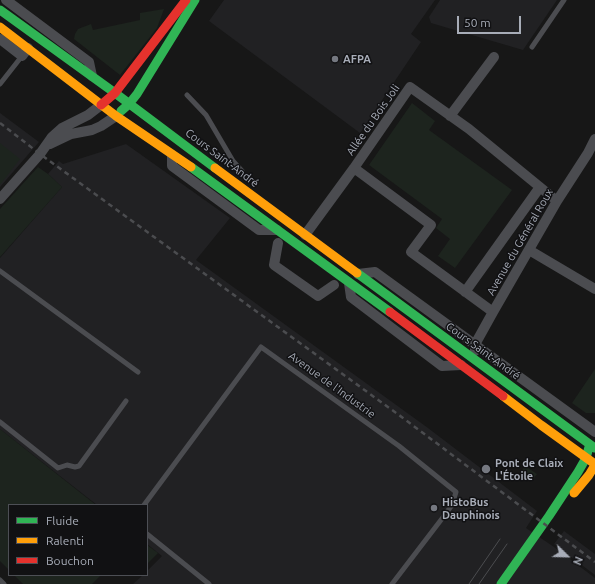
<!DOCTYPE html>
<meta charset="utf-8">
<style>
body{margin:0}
#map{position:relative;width:595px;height:584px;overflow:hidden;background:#171717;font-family:Ubuntu,sans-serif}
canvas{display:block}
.legend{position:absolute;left:8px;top:504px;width:140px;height:72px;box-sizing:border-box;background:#111113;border:1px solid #4d4f55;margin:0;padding:5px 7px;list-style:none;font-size:12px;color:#a8adb8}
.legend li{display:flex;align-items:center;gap:8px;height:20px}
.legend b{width:20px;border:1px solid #4d4f55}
.north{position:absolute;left:547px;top:536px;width:40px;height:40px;-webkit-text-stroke:3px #111113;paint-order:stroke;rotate:113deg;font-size:11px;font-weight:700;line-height:16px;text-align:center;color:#a8adb8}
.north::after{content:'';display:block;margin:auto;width:14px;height:18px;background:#a8adb8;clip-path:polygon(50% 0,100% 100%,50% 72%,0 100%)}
.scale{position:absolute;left:457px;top:16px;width:64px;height:18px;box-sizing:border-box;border:2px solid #a8adb8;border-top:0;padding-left:5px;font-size:12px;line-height:14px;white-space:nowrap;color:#a8adb8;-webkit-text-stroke:3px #111113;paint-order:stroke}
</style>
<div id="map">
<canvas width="595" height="584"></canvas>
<ul class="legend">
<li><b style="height:5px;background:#30b455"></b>Fluide</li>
<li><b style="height:5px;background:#ff9f0a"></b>Ralenti</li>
<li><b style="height:5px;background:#e5322d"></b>Bouchon</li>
</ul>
<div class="north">N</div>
<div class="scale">50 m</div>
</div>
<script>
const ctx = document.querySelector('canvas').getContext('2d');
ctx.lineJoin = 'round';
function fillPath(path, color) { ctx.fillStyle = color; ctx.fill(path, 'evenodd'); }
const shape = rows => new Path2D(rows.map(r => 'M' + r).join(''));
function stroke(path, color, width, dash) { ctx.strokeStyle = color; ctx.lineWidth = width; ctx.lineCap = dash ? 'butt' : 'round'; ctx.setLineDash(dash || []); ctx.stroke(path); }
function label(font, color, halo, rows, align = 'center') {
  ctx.font = font + ' Ubuntu,sans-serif'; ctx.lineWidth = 3; ctx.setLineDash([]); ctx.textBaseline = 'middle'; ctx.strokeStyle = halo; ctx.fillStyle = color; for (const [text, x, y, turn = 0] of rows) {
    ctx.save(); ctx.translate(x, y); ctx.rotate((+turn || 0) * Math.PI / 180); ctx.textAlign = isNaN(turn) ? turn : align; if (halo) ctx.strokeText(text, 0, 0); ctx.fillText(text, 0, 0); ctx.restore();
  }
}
fillPath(shape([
 [224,0,435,0,411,34,421,42,360,133,209,21],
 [440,0,557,0,523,50,431,23,429,17],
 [0,113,39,142,0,187],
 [126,144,230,218,196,260,428,428,537,511,526,528,554,547,595,578,595,584,133,584,143,575,147,575,147,571,162,556,147,544,147,505,97,505,0,429,0,258,62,187,48,174,59,161,63,164],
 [564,531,595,554,595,575,554,544]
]), '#212123');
fillPath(shape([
 [164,9,157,28,120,75,74,39,75,34,78,29,91,24,93,30,140,20,140,13],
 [412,103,435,121,429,130,512,190,455,268,438,256,450,239,436,228,442,219,369,165],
 [0,143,20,159,0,185],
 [38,167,48,174,62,187,0,257,0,209],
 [595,369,595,413,586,413,572,403],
 [0,429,96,505,9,505,9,570,0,561],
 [525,466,537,474,534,478,522,470],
 [147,545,158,553,147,564],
 [14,575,101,575,92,584,23,584]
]), '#1d241e');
stroke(shape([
 [532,47,564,0],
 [0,84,22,56],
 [187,95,206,115,233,161,242,171],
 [0,271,138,372],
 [0,422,58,468,67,465,75,467,79,466,126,401],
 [144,505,261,347,399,446,456,492,452,505,444,516,392,584],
 [147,534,209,584],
 [0,580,4,584]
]), '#4b4c50', 5);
stroke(shape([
 [6,0,89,62,92,76],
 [0,39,22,56,28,48],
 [450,116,494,57],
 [50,144,71,134,92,130,101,126,116,116],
 [172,155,172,166,259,230,277,230],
 [354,168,431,225,411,252,493,312],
 [0,199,40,154,52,137,62,128,88,115,101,105],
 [305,235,354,168,410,87,469,129,557,201],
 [278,243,274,265,318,296,334,285],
 [529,250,595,289],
 [358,274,375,272,595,432],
 [349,283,351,297,442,366,461,365],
 [465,292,540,187],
 [475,351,475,345,478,339,493,312,557,201,588,153,595,139]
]), '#4b4c50', 10);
stroke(shape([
 [0,10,115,93,215,168],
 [121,111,129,104,137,94,195,0],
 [191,167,390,312],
 [357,273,595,448],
 [501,584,549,516,578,472,586,458,589,447]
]), '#30b455', 9);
stroke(shape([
 [0,27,116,116,191,167],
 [215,168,357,273],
 [503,396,541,425,595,464],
 [574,493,589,475,595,465]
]), '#ff9f0a', 9);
stroke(shape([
 [101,105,115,93,186,0],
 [390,312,503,396]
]), '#e5322d', 9);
stroke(shape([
 [469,584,500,539],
 [479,584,507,544]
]), '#4b4c4f', 1);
stroke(shape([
 [0,123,40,154,403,418,595,562]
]), '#4b4c4f', 2.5, [5, 4]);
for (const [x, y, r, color] of [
 [335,59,4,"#757880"],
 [486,469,5,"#757880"],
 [434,508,4,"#757880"]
]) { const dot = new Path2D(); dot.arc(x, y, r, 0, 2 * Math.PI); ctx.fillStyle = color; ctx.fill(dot); stroke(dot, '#111113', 1.5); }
label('bold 11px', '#a8adb8', '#111113', [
 ["AFPA",343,59],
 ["Pont de Claix",495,463],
 ["L'Étoile",495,476],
 ["HistoBus",442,502],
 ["Dauphinois",442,515]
], 'left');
label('11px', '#a8adb8', '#111113', [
 ["Allée du Bois Joli",373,120,-55],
 ["Cours Saint-André",222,158,37],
 ["Avenue du Général Roux",520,242,-60],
 ["Cours Saint-André",483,351,36],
 ["Avenue de l'Industrie",332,385,36]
]);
</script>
